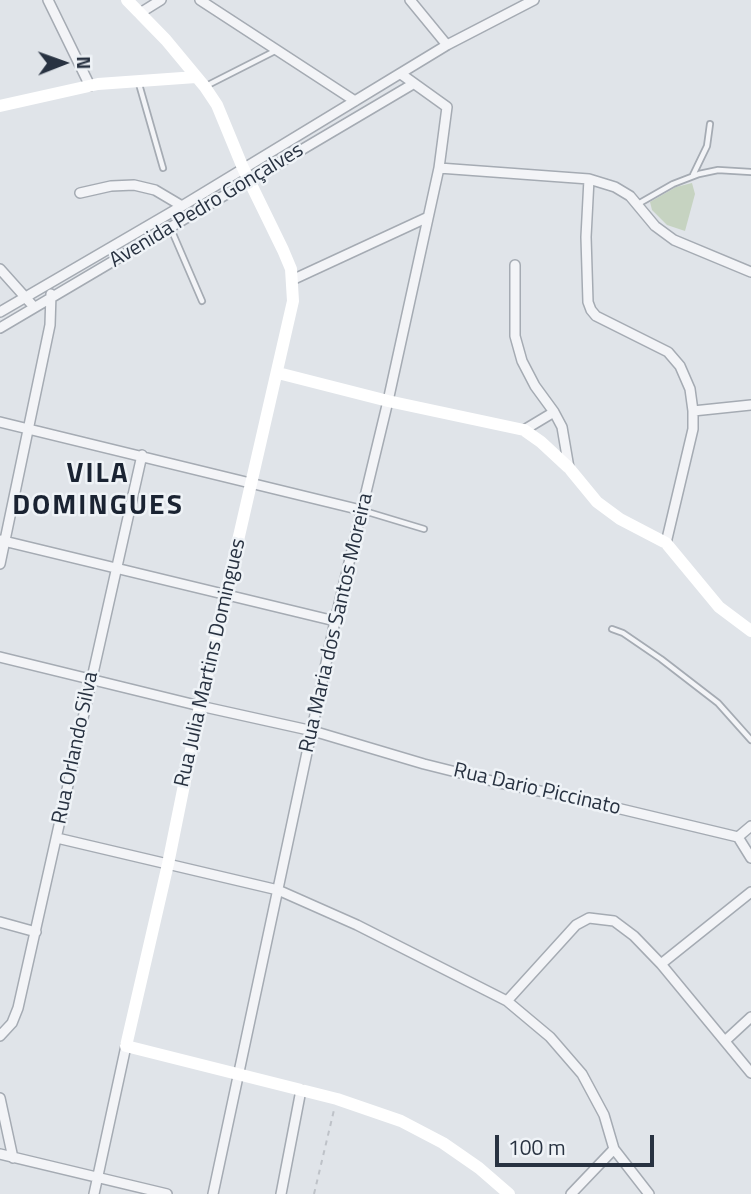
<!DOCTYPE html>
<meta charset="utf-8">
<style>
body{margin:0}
#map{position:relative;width:751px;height:1194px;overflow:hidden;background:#e0e4e9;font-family:"Titillium Web",sans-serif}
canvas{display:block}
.north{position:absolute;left:28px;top:28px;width:70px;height:70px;-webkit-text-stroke:5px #eff3f7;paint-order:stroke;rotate:89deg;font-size:19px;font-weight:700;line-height:28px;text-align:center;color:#283241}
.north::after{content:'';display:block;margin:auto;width:24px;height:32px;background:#283241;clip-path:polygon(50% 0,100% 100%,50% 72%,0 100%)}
.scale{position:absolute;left:495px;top:1135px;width:159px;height:32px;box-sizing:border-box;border:4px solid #283241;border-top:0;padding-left:9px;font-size:21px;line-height:24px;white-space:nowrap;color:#283241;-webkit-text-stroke:5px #eff3f7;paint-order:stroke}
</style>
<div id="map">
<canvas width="751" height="1194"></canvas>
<div class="north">N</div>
<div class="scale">100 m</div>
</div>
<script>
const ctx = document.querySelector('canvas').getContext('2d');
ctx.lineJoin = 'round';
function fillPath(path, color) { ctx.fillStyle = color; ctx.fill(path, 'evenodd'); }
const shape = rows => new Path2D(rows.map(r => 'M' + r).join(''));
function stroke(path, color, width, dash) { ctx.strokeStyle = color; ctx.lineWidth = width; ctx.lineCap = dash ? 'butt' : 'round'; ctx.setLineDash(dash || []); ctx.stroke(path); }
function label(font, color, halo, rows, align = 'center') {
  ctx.font = font + ' "Titillium Web",sans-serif'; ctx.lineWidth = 5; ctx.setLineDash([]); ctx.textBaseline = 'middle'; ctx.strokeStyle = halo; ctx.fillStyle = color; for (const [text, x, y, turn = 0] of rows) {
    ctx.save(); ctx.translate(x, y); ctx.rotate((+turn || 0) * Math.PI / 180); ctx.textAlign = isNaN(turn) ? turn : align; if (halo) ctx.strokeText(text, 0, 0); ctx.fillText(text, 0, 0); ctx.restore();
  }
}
fillPath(shape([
 [692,183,695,194,685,231,667,225,652,210,650,202,676,187]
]), '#c6d3c1');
const lane = shape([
 [139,84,163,168],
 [208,85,275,51],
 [693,175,707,146,710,124],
 [638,204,673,184,699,174,718,170,751,172],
 [171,229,202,301],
 [361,510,424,529],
 [612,629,623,633,661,659,718,703,751,740]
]);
const street = shape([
 [48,0,90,86],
 [200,0,355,101],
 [410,0,447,45],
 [140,13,161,0],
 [439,168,589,179,615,187,630,196,655,226,674,240,751,272],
 [589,179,586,237,588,302,591,310,596,316,668,352,680,366,690,389,693,411,751,405],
 [80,193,111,186,134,185,155,190,182,206],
 [515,265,515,336,522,361,535,386,554,412],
 [0,269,34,307],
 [292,280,426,218],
 [0,312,182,206,447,45,534,0],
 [0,328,413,84],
 [0,422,361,510],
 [524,430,554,412,562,427,569,468],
 [0,540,335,621],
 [666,543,693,429,693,411],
 [0,564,50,325,51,294],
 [0,657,200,706,313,731,424,764,500,783,579,799,738,837,751,858],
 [738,837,751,826],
 [57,838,278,890,357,925,507,1001,550,1037,582,1074,604,1115,614,1149,649,1194],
 [0,922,36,932],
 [661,964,751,892],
 [507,1001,576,925,589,918,614,921,634,936,661,964,751,1073],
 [0,1036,12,1023,18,1008,142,455],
 [725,1041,751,1017],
 [0,1098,13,1158],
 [0,1154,167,1194],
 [94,1194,126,1046],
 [213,1194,335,621,388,401,439,168,447,107,401,74],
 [281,1194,301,1090],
 [571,1194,614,1149]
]);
stroke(lane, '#a5abb3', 8);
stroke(street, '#a5abb3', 12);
stroke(shape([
 [314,1194,334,1110]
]), '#bec2c8', 2, [5, 5]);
stroke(lane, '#f3f4f7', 4.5);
stroke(street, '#f3f4f7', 9);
stroke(shape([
 [127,0,166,40,205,87,217,105,243,168,283,250,291,269,293,301,200,706,168,864,126,1046,337,1099,401,1121,443,1143,479,1168,509,1194],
 [0,106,98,84,196,77],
 [278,373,388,401,524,430,541,442,569,468,597,502,620,519,666,543,719,607,751,631]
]), '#fff', 12);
label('21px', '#283241', '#eff3f7', [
 ["Avenida Pedro Gonçalves",207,206,-31],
 ["Rua Maria dos Santos Moreira",337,623,-77],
 ["Rua Julia Martins Domingues",211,663,-77],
 ["Rua Orlando Silva",76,748,-78],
 ["Rua Dario Piccinato",537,790,13]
]);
ctx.letterSpacing = '2px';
label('bold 28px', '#1a2332', '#eff3f7', [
 ["VILA",98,475],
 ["DOMINGUES",98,507]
]);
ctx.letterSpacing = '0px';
</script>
